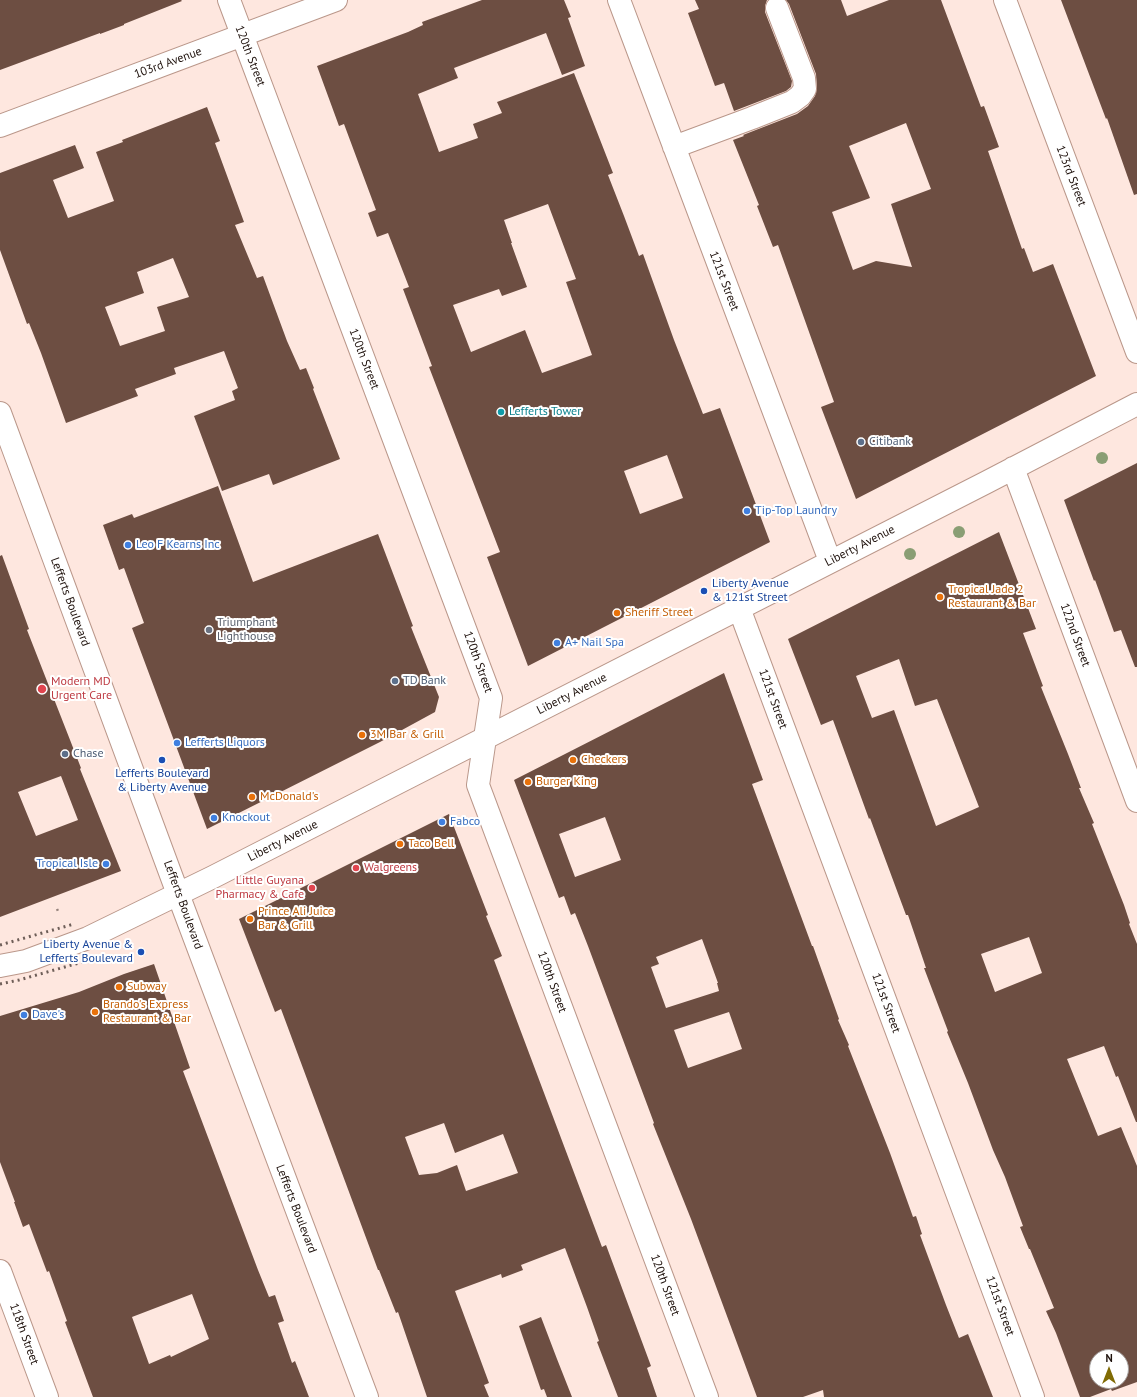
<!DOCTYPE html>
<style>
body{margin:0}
#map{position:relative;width:1137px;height:1397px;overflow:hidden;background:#fee7df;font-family:"PT Sans",sans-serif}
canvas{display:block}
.north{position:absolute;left:1089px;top:1349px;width:40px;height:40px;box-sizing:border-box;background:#fff;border:1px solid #a5a09e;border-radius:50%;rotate:0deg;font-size:11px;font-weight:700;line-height:16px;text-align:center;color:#1e110c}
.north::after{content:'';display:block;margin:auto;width:14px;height:18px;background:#806b04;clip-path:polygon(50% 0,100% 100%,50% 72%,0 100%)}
</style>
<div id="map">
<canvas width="1137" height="1397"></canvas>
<div class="north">N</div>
</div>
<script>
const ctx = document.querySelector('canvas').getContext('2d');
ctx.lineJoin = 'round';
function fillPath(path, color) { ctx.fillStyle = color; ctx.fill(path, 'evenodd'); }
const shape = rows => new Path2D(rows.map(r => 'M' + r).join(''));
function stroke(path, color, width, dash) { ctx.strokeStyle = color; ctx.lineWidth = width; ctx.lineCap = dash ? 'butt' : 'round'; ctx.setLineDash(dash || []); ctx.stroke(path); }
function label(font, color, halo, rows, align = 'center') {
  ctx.font = font + ' "PT Sans",sans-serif'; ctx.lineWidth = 4; ctx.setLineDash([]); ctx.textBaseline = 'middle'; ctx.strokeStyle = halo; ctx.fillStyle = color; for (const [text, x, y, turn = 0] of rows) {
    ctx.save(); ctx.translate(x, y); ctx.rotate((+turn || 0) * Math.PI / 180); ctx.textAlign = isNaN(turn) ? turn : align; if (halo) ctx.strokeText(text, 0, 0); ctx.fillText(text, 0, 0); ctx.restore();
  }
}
fillPath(shape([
 [0,0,181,0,182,1,124,24,124,25,100,34,100,33,0,70],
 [482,0,564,0,571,17,568,18,585,66,562,75,546,33,454,68,458,78,418,94,439,152,478,138,473,124,502,113,497,102,574,73,613,173,608,175,624,216,639,256,643,254,674,340,703,414,720,408,770,542,528,666,487,557,500,552,429,367,432,366,403,289,409,287,388,233,377,237,368,213,376,210,344,124,339,126,317,66,408,32,423,25,422,22],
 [548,204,576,279,566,282,592,355,542,373,525,330,471,352,453,305,499,289,502,296,527,287,511,243,512,243,504,220],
 [667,455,683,498,640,514,624,471],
 [695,0,767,0,765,6,765,12,792,81,791,87,786,91,734,111,724,83,715,86,688,13,699,9],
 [786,0,841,0,847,16,889,0,941,0,981,107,984,106,999,147,988,151,1022,249,1024,248,1033,272,1053,264,1096,376,856,499,821,407,834,402,778,245,773,247,757,206,759,205,733,140,744,136,743,135,797,114,808,106,815,96,817,88,816,74,789,4],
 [906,123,931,189,891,204,912,267,876,261,853,270,832,212,870,198,849,146],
 [1061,0,1137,0,1137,194,1134,195,1107,118,1106,119],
 [207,107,220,141,215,143,244,222,235,225,257,278,263,276,287,341,300,370,306,368,314,388,313,389,340,459,273,485,269,474,222,491,194,416,235,400,232,391,238,388,224,351,174,368,176,374,135,389,138,396,66,423,41,353,29,323,27,324,0,250,0,173,75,145,84,168,53,180,68,218,114,201,96,152,123,142,122,140],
 [173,258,189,297,157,307,165,331,120,346,105,307,144,293,137,272],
 [1137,463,1137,667,1135,667,1121,630,1114,632,1095,580,1094,581,1064,500],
 [218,486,253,582,378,534,413,626,411,627,439,697,435,712,380,742,207,829,132,628,144,623,124,568,119,570,103,525,132,514,134,518],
 [999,532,1036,629,1023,633,1043,686,1041,687,1068,754,1081,788,1079,788,1094,823,1092,824,1124,905,1130,923,1129,924,1137,944,1137,1122,1136,1122,1118,1076,1116,1077,1104,1046,1067,1059,1098,1136,1121,1127,1137,1166,1137,1382,1112,1391,1111,1389,1090,1397,1080,1397,1056,1333,1046,1311,1054,1308,1030,1249,1029,1249,1020,1227,1023,1226,1005,1177,993,1150,968,1083,947,1032,948,1031,924,968,926,968,908,915,906,915,870,818,869,819,833,720,821,725,788,639],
 [899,659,915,706,937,699,979,807,936,826,894,710,872,718,856,676],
 [1029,937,1042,973,995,992,981,954],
 [1097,1357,1121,1357,1121,1381,1097,1381],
 [2,555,29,629,27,630,81,768,80,769,121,871,0,917,0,556],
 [61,776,78,820,36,836,18,792],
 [724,673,763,780,752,784,812,946,813,946,839,1019,838,1020,849,1045,848,1046,890,1153,913,1217,916,1216,922,1234,920,1235,946,1305,959,1338,968,1334,993,1397,824,1397,823,1390,803,1397,757,1397,691,1219,653,1124,654,1123,588,946,575,913,571,915,564,896,559,898,514,780],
 [605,817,621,860,575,877,559,834],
 [702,939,718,983,717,983,719,991,666,1008,651,967,659,964,656,957],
 [729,1012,742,1049,688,1068,674,1030],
 [449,814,488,915,486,916,502,956,494,960,602,1247,606,1245,651,1366,647,1368,657,1397,618,1397,597,1342,599,1341,587,1307,565,1248,521,1265,523,1270,502,1278,501,1274,455,1291,489,1383,484,1385,489,1397,427,1397,398,1312,396,1313,379,1270,378,1270,281,1009,275,1012,239,919],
 [444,1123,455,1153,503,1134,518,1173,466,1191,457,1165,437,1173,419,1175,405,1137],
 [154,964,190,1068,183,1071,258,1270,269,1297,275,1295,284,1321,278,1323,292,1363,295,1361,309,1397,93,1397,65,1322,67,1321,49,1271,47,1272,29,1224,23,1227,14,1202,15,1202,0,1162,0,1016,79,992,124,974],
 [192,1294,209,1339,171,1357,170,1355,149,1364,132,1317],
 [541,1317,557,1359,572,1397,547,1397,544,1389,541,1390,519,1326]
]), '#6d4e42');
const minor = shape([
 [229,0,491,698,478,785,707,1397],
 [619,0,830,561],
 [1005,0,1137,352],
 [0,126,336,0],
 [674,147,752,118,792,102,800,96,805,89,804,78,777,8],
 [0,413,178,894,367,1397],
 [1013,468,1137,801],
 [739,608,1033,1397],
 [0,966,26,961,88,938,213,877,987,482,1137,404],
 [0,1271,47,1397]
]);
stroke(minor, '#ba978a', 24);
stroke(shape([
 [57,909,58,911]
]), '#94827b', 2.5, [2, 3]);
stroke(minor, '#fff', 22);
stroke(shape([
 [0,945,74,924],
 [0,984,19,980,86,961]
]), '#6e5e58', 3, [2, 4]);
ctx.fillStyle = '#8a9e74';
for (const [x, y] of [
 [1102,458],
 [959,532],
 [910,554]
]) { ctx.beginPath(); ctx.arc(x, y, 6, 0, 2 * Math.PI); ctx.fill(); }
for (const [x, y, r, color] of [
 [501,412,4,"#0f9aa8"],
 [861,442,4,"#5c6f8a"],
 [747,511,4,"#3f7fe0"],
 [128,545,4,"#3f7fe0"],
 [704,591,4,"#1a4fb4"],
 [940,597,4,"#e8710a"],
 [617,613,4,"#e8710a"],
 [209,630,4,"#6b7280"],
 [557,643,4,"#3f7fe0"],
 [395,681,4,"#5c6f8a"],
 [42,689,5,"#e0444e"],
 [362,735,4,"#e8710a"],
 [177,743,4,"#3f7fe0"],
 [65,754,4,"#5c6f8a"],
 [162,760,4,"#1a4fb4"],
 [573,760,4,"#e8710a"],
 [528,782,4,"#e8710a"],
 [252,797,4,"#e8710a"],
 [214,818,4,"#3f7fe0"],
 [442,822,4,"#3f7fe0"],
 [400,844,4,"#e8710a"],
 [106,864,4,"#3f7fe0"],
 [356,868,4,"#e0444e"],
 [312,888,4,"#e0444e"],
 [250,919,4,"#e8710a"],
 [141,952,4,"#1a4fb4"],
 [119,987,4,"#e8710a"],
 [95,1012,4,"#e8710a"],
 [24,1015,4,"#3f7fe0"]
]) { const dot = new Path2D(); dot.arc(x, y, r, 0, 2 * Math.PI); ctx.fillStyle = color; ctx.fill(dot); stroke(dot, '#fff', 1.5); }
label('12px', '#1e110c', '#fff', [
 ["120th Street",250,56,69],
 ["103rd Avenue",168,63,-20],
 ["123rd Street",1071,176,69],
 ["121st Street",724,281,69],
 ["120th Street",364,359,69],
 ["Liberty Avenue",860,546,-27],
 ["Lefferts Boulevard",70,602,70],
 ["122nd Street",1075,635,70],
 ["120th Street",478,662,70],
 ["Liberty Avenue",572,694,-27],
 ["121st Street",773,699,70],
 ["Liberty Avenue",283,841,-27],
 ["Lefferts Boulevard",183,905,70],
 ["120th Street",552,982,70],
 ["121st Street",886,1003,70],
 ["Lefferts Boulevard",296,1209,69],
 ["120th Street",665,1285,70],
 ["121st Street",1000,1306,70],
 ["118th Street",24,1334,70]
]);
label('12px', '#0d838f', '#fff', [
 ["Lefferts Tower",509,412]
], 'left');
label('12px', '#4e5e75', '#fff', [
 ["Citibank",869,442],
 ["TD Bank",403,681],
 ["Chase",73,754]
], 'left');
label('12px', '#366cbe', '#fff', [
 ["Tip-Top Laundry",755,511],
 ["Leo F Kearns Inc",136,545],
 ["A+ Nail Spa",565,643],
 ["Lefferts Liquors",185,743],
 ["Knockout",222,818],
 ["Fabco",450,822],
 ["Tropical Isle",98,864,"right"],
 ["Dave's",32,1015]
], 'left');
label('12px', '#164399', '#fff', [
 ["Liberty Avenue",712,584],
 ["& 121st Street",712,598],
 ["Lefferts Boulevard",162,774,"center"],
 ["& Liberty Avenue",162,788,"center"],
 ["Liberty Avenue &",133,945,"right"],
 ["Lefferts Boulevard",133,959,"right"]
], 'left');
label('12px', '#c56008', '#fff', [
 ["Tropical Jade 2",948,590],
 ["Restaurant & Bar",948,604],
 ["Sheriff Street",625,613],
 ["3M Bar & Grill",370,735],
 ["Checkers",581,760],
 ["Burger King",536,782],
 ["McDonald's",260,797],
 ["Taco Bell",408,844],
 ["Prince Ali Juice",258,912],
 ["Bar & Grill",258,926],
 ["Subway",127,987],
 ["Brando's Express",103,1005],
 ["Restaurant & Bar",103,1019]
], 'left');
label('12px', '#5b616d', '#fff', [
 ["Triumphant",217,623],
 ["Lighthouse",217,637]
], 'left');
label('12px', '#be3a42', '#fff', [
 ["Modern MD",51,682],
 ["Urgent Care",51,696],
 ["Walgreens",364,868],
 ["Little Guyana",304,881,"right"],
 ["Pharmacy & Cafe",304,895,"right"]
], 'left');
</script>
